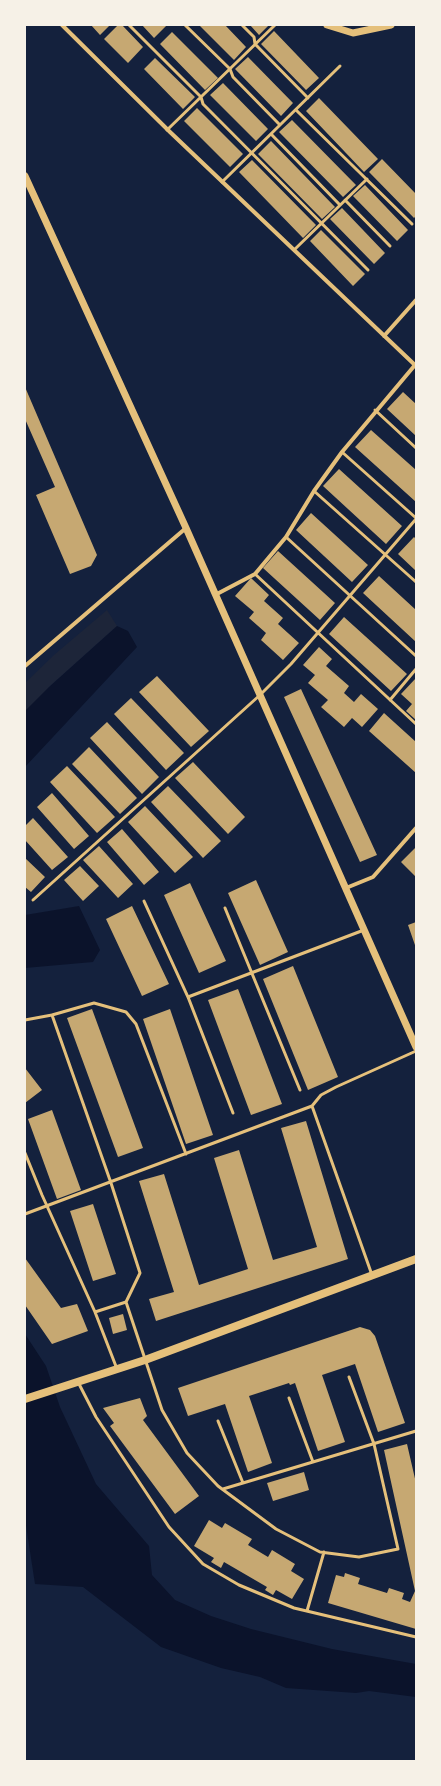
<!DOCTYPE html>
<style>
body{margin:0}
#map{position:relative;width:441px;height:1786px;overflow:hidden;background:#14213d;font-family:Arial,sans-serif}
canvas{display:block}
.frame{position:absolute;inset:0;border:26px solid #f6f1e7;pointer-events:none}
</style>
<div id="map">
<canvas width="441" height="1786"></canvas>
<div class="frame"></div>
</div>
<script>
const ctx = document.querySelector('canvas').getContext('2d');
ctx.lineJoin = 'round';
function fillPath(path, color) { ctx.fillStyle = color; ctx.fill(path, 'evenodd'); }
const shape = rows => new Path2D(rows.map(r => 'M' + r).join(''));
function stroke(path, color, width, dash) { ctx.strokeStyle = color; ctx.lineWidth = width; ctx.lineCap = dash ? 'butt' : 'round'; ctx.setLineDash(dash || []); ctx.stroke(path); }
fillPath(shape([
 [107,610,117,626,49,687,25,743,25,683,54,655]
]), '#1d2539');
fillPath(shape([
 [117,626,128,631,137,647,25,767,25,711,49,687],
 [79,906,100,950,93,962,25,968,25,915],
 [25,1334,46,1366,60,1407,96,1484,149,1546,152,1575,175,1600,211,1616,251,1629,332,1649,416,1664,416,1697,369,1691,356,1693,286,1688,260,1677,221,1668,161,1647,83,1587,35,1584,25,1519]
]), '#0b132b');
fillPath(shape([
 [91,25,110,25,100,35],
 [118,25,122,25,143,47,128,63,104,39],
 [142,25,167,25,154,38],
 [199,25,225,25,246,47,234,60],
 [250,25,269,25,259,35],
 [274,31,319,78,306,90,261,44],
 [172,32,218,78,205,90,160,44],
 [248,57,293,103,281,116,235,69],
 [155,58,195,97,183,109,144,69],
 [223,83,268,129,256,141,210,95],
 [319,98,378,159,364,172,306,111],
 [197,108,243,154,230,167,184,121],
 [292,120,356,185,343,197,279,132],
 [271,141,335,207,322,219,258,154],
 [382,159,416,194,416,216,414,218,369,172],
 [252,160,316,225,303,238,239,172],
 [365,185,408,230,397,241,353,196],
 [342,208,385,253,374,264,330,219],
 [321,230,365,274,353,286,310,241],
 [25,387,97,555,91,566,70,574,36,495,55,487,25,419],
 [403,392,416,404,416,436,387,409],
 [371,430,416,470,416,502,355,447],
 [339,469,402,526,386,544,323,486],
 [311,513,368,565,352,582,296,530],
 [414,537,416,539,416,571,398,554],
 [278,551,335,603,320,620,263,568],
 [379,576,416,610,416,642,363,593],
 [251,578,269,595,264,601,283,618,278,624,299,643,283,660,261,640,266,633,249,618,254,612,235,596],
 [344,617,407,674,391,691,329,634],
 [319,647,332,659,326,666,349,686,344,693,354,702,361,694,378,709,362,727,352,718,344,727,321,707,328,700,308,683,315,675,303,665],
 [157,676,209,731,191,747,139,692],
 [416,678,416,720,406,711,412,704,401,694],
 [301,689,377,855,360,862,284,697],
 [131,698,184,753,166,770,114,714],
 [384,713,416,742,416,773,369,731],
 [107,722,159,777,142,794,90,738],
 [89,747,137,798,120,814,72,764],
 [193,762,245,817,228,834,175,778],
 [67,766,115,817,97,833,50,782],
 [168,786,221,841,203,858,151,802],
 [52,793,89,836,74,849,37,807],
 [145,806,193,857,175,873,128,822],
 [33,818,68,857,52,870,25,840,25,826],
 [122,829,159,872,144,885,107,842],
 [99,846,133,884,118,898,83,860],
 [416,847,416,877,401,862],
 [25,858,45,877,31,892,25,887],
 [80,866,99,886,83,901,64,880],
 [256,880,288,952,260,965,228,893],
 [190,883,226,961,199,973,164,895],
 [132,906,169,984,142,996,106,919],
 [416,922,416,948,408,925],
 [293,966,338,1077,308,1090,263,979],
 [238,989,282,1104,251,1115,208,1000],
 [92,1009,143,1148,118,1157,67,1018],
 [170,1009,213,1135,186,1144,143,1019],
 [25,1068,42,1090,25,1103],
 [52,1110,81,1190,57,1199,28,1119],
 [306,1121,348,1259,156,1321,149,1299,174,1292,139,1181,164,1174,199,1285,248,1269,214,1158,239,1150,273,1260,317,1247,281,1128],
 [93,1204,116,1274,93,1281,70,1211],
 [25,1258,61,1308,77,1304,88,1331,52,1344,25,1305],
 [123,1314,127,1330,113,1334,109,1318],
 [360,1327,370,1330,375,1336,405,1423,378,1432,355,1364,322,1375,345,1442,318,1451,295,1383,290,1385,289,1383,249,1396,272,1463,248,1472,225,1404,188,1416,178,1388],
 [140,1398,147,1416,143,1420,199,1496,175,1514,110,1426,114,1423,103,1408],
 [407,1444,416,1483,416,1629,328,1603,336,1575,344,1577,345,1573,360,1578,358,1584,387,1593,389,1588,404,1593,402,1599,410,1602,415,1591,384,1450],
 [304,1472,309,1490,273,1501,267,1483],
 [209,1520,222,1528,225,1523,252,1539,248,1545,268,1557,272,1550,295,1564,291,1571,304,1579,292,1599,276,1590,273,1595,265,1590,267,1587,224,1562,221,1568,211,1562,214,1558,194,1546]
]), '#c6a872');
stroke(shape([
 [129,25,201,97,203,104,368,270],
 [185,25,230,69,233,77,280,125],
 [242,25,254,37,255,44,308,98],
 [296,110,412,224],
 [167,130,275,25],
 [271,134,340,205],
 [222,182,340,66],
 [345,200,390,246],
 [294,250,367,179],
 [375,410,416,448],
 [342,452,416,518],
 [314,491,416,582],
 [286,537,416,656],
 [255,574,416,724],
 [390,700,416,669],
 [33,900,260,695,291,664,416,519],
 [144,901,188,997,233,1113],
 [225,908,300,1090],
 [188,997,364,930],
 [52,1015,111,1183,140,1273,126,1302,162,1410,187,1453,218,1486,276,1529,320,1552,359,1557,398,1549,374,1444,349,1377],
 [25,1020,52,1015,94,1003,126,1012,136,1024,186,1154],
 [25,1153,42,1195,95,1312,117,1369],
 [25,1214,312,1106],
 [372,1275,312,1106,321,1095,336,1087,416,1051],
 [95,1312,126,1302],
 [78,1382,96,1417,169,1527,203,1564,239,1585,294,1608,416,1637],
 [289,1398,313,1462],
 [218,1421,243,1483],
 [223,1489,416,1431],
 [307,1611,324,1552]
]), '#e5c07b', 3);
stroke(shape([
 [62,25,170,132,416,366],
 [384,336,416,300],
 [215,595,255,574,286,537,314,491,342,452,415,365],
 [25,666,186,528],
 [346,888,373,877,416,828]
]), '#e5c07b', 4);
stroke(shape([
 [327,25,353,33,391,25],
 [25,176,186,528,416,1047]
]), '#e5c07b', 7);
stroke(shape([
 [25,1399,145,1360,416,1259]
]), '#e5c07b', 8);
</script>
